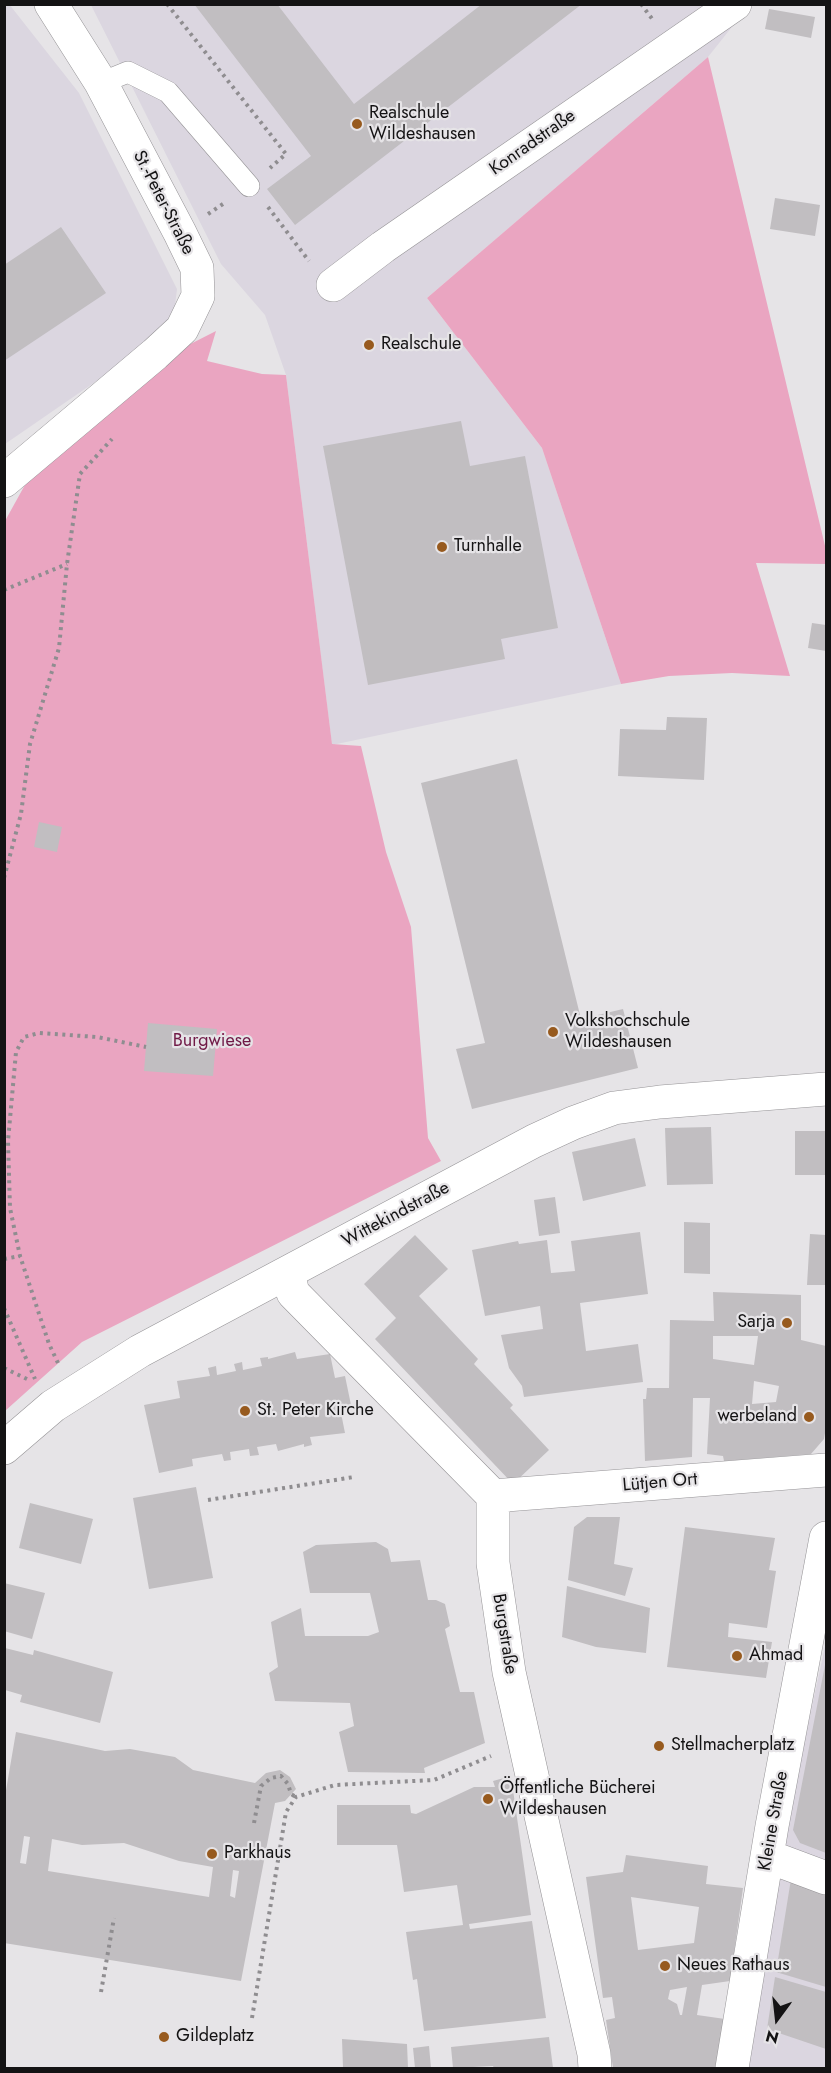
<!DOCTYPE html>
<meta charset="utf-8">
<style>
body{margin:0}
#map{position:relative;width:831px;height:2073px;overflow:hidden;background:#e6e4e7;font-family:Jost,sans-serif}
canvas{display:block}
.frame{position:absolute;inset:0;border:6px solid #141314;pointer-events:none}
.north{position:absolute;left:747px;top:1989px;width:60px;height:60px;-webkit-text-stroke:4px #e6e4e7;paint-order:stroke;rotate:195deg;font-size:16px;font-weight:700;line-height:24px;text-align:center;color:#141314}
.north::after{content:'';display:block;margin:auto;width:21px;height:27px;background:#141314;clip-path:polygon(50% 0,100% 100%,50% 72%,0 100%)}
</style>
<div id="map">
<canvas width="831" height="2073"></canvas>
<div class="frame"></div>
<div class="north">N</div>
</div>
<script>
const ctx = document.querySelector('canvas').getContext('2d');
ctx.lineJoin = 'round';
function fillPath(path, color) { ctx.fillStyle = color; ctx.fill(path, 'evenodd'); }
const shape = rows => new Path2D(rows.map(r => 'M' + r).join(''));
function stroke(path, color, width, dash) { ctx.strokeStyle = color; ctx.lineWidth = width; ctx.lineCap = dash ? 'butt' : 'round'; ctx.setLineDash(dash || []); ctx.stroke(path); }
function label(font, color, halo, rows, align = 'center') {
  ctx.font = font + ' Jost,sans-serif'; ctx.lineWidth = 4.5; ctx.setLineDash([]); ctx.textBaseline = 'middle'; ctx.strokeStyle = halo; ctx.fillStyle = color; for (const [text, x, y, turn = 0] of rows) {
    ctx.save(); ctx.translate(x, y); ctx.rotate((+turn || 0) * Math.PI / 180); ctx.textAlign = isNaN(turn) ? turn : align; if (halo) ctx.strokeText(text, 0, 0); ctx.fillText(text, 0, 0); ctx.restore();
  }
}
fillPath(shape([
 [9,4,79,93,177,289,173,321,124,362,5,444,4,5],
 [91,5,745,5,747,8,708,57,427,298,542,448,621,684,332,745,286,375,265,315,221,264],
 [826,1642,826,2068,741,2068,785,1831]
]), '#dbd6e0');
fillPath(shape([
 [708,57,826,550,826,564,756,563,790,676,732,673,669,676,621,684,542,448,427,298],
 [216,331,207,361,262,374,286,375,332,744,361,746,386,852,411,927,428,1138,441,1161,82,1342,5,1411,5,521,31,474,161,359]
]), '#eaa5c1');
fillPath(shape([
 [194,4,277,4,354,104,482,4,582,4,295,225,267,189,311,156],
 [769,9,815,17,811,38,765,29],
 [775,198,820,205,815,236,770,229],
 [61,227,106,293,4,361,4,265],
 [461,421,470,466,525,456,558,628,501,639,505,659,368,685,323,446],
 [812,623,826,625,826,651,808,648],
 [667,717,707,718,704,780,618,776,620,729,666,730],
 [517,759,581,1019,623,1009,638,1068,472,1109,456,1049,485,1043,421,783],
 [39,822,62,827,57,852,34,847],
 [148,1023,217,1029,213,1076,144,1071],
 [711,1127,713,1184,667,1185,665,1128],
 [795,1131,826,1131,826,1175,795,1175],
 [635,1138,646,1186,583,1201,572,1152],
 [555,1197,560,1233,539,1236,534,1200],
 [684,1222,710,1223,710,1274,684,1273],
 [640,1232,648,1294,580,1303,586,1351,638,1344,643,1382,524,1397,522,1386,509,1368,501,1335,543,1329,540,1306,485,1316,472,1250,518,1241,519,1244,547,1240,551,1273,575,1271,571,1241],
 [810,1234,826,1235,826,1285,807,1285],
 [415,1235,448,1269,419,1296,478,1359,474,1364,513,1405,510,1408,549,1450,513,1484,375,1339,396,1318,364,1284],
 [713,1292,801,1295,801,1340,826,1346,826,1427,824,1439,811,1454,724,1461,723,1456,707,1454,710,1398,693,1398,692,1457,645,1461,643,1399,646,1399,647,1388,669,1388,670,1320,714,1321],
 [713,1336,758,1336,754,1365,713,1359],
 [754,1381,779,1386,776,1402,752,1404],
 [295,1352,297,1359,330,1354,335,1378,345,1376,351,1405,340,1408,345,1433,310,1437,312,1445,304,1447,304,1444,278,1451,276,1444,257,1447,259,1455,250,1456,249,1449,230,1452,231,1460,224,1461,222,1454,192,1459,193,1466,159,1473,144,1405,180,1398,177,1381,210,1376,208,1368,216,1366,217,1375,236,1371,234,1364,242,1362,243,1370,262,1366,260,1358,268,1357,268,1359],
 [196,1487,213,1578,149,1589,133,1498],
 [30,1503,93,1519,81,1564,19,1548],
 [587,1517,620,1517,614,1564,633,1568,625,1596,568,1580,574,1527],
 [685,1527,775,1538,769,1570,776,1571,767,1628,729,1623,728,1637,772,1642,766,1678,667,1667],
 [376,1542,388,1549,391,1562,420,1560,428,1600,436,1600,445,1604,450,1626,445,1629,460,1692,474,1692,485,1743,424,1768,425,1773,348,1772,339,1732,354,1726,350,1703,275,1701,269,1673,278,1667,271,1622,301,1608,305,1636,368,1636,379,1632,370,1593,310,1593,303,1552,316,1545],
 [4,1583,45,1593,32,1639,4,1631],
 [567,1586,650,1608,646,1653,596,1647,562,1637],
 [5,1648,33,1655,34,1650,113,1672,100,1723,20,1702,22,1695,5,1690],
 [825,1665,826,1666,826,1853,800,1843,793,1830],
 [16,1732,105,1751,130,1749,175,1757,193,1770,255,1783,266,1773,280,1770,290,1777,296,1789,285,1801,275,1803,241,1981,4,1943,4,1802],
 [24,1836,30,1837,26,1864,20,1863],
 [52,1839,82,1845,124,1843,179,1861,213,1867,209,1897,48,1871],
 [233,1870,239,1871,235,1898,230,1896],
 [511,1776,531,1915,469,1924,470,1929,532,1921,546,2018,424,2031,417,1979,413,1980,406,1932,463,1925,457,1885,404,1892,397,1845,337,1845,337,1805,410,1805,411,1813,416,1814,474,1787,495,1787,493,1781],
 [626,1855,708,1866,706,1884,743,1888,730,1981,702,1985,697,2015,725,2019,718,2068,613,2068,606,2020,615,2018,612,1997,603,1998,586,1877,623,1872],
 [631,1897,699,1907,694,1943,638,1950],
 [687,1987,682,2015,680,2015,677,2004,668,1999,670,1990],
 [791,1879,826,1892,826,1987,776,1972],
 [775,1977,826,1992,826,2049,767,2029],
 [549,2037,553,2068,494,2068,493,2066,453,2068,451,2047],
 [342,2039,407,2044,408,2068,343,2068],
 [429,2046,431,2068,415,2068,413,2048]
]), '#c1bec1');
const lane = shape([
 [101,83,128,72,168,92,249,186]
]);
const street = shape([
 [333,285,383,247,735,4],
 [4,481,155,354,182,329,198,296,197,268,180,233,101,83,51,4],
 [288,1273,293,1293,493,1496,493,1563,509,1672,594,2054,595,2068],
 [493,1496,826,1470],
 [767,1856,826,1878],
 [732,2068,772,1826,826,1538]
]);
const secondary = shape([
 [4,1448,53,1406,140,1351,534,1141,573,1123,614,1108,660,1102,826,1089]
]);
stroke(lane, '#959396', 22);
stroke(street, '#959396', 34);
stroke(secondary, '#959396', 34);
stroke(shape([
 [167,4,286,154,270,168],
 [641,4,653,20],
 [268,207,309,261],
 [208,214,226,202],
 [4,590,67,564],
 [4,878,21,814,30,744,59,648,67,564,80,474,112,439],
 [4,1259,20,1256],
 [4,1308,35,1379],
 [58,1363,49,1344,20,1256,10,1208,8,1141,16,1052,24,1037,39,1033,97,1037,146,1047],
 [4,1368,31,1381],
 [208,1500,354,1477],
 [254,1823,261,1786,271,1778,281,1776,288,1784,291,1794,296,1797],
 [101,1992,114,1918],
 [252,2018,286,1812,296,1797,335,1785,434,1780,491,1756]
]), '#8f8d90', 4, [3, 4.5]);
stroke(lane, '#fff', 21);
stroke(street, '#fff', 33);
stroke(secondary, '#fff', 33);
for (const [x, y, r, color] of [
 [357,124,6,"#975a1e"],
 [369,345,6,"#975a1e"],
 [442,547,6,"#975a1e"],
 [553,1032,6,"#975a1e"],
 [787,1323,6,"#975a1e"],
 [245,1411,6,"#975a1e"],
 [809,1417,6,"#975a1e"],
 [737,1656,6,"#975a1e"],
 [659,1746,6,"#975a1e"],
 [488,1799,6,"#975a1e"],
 [212,1854,6,"#975a1e"],
 [665,1966,6,"#975a1e"],
 [164,2037,6,"#975a1e"]
]) { const dot = new Path2D(); dot.arc(x, y, r, 0, 2 * Math.PI); ctx.fillStyle = color; ctx.fill(dot); stroke(dot, '#e6e4e7', 2); }
label('18px', '#141314', '#e6e4e7', [
 ["Realschule",369,114],
 ["Wildeshausen",369,135],
 ["Realschule",381,345],
 ["Turnhalle",454,547],
 ["Volkshochschule",565,1022],
 ["Wildeshausen",565,1043],
 ["Sarja",775,1323,"right"],
 ["St. Peter Kirche",257,1411],
 ["werbeland",797,1417,"right"],
 ["Ahmad",749,1656],
 ["Stellmacherplatz",671,1746],
 ["Öffentliche Bücherei",500,1789],
 ["Wildeshausen",500,1810],
 ["Parkhaus",224,1854],
 ["Neues Rathaus",677,1966],
 ["Gildeplatz",176,2037]
], 'left');
label('18px', '#141314', '#e6e4e7', [
 ["Konradstraße",533,143,-35],
 ["St.-Peter-Straße",163,203,63],
 ["Wittekindstraße",396,1215,-28],
 ["Lütjen Ort",660,1483,-5],
 ["Burgstraße",504,1634,81],
 ["Kleine Straße",774,1821,-80]
]);
label('18px', '#701a47', '#e6e4e7', [
 ["Burgwiese",212,1042]
]);
</script>
